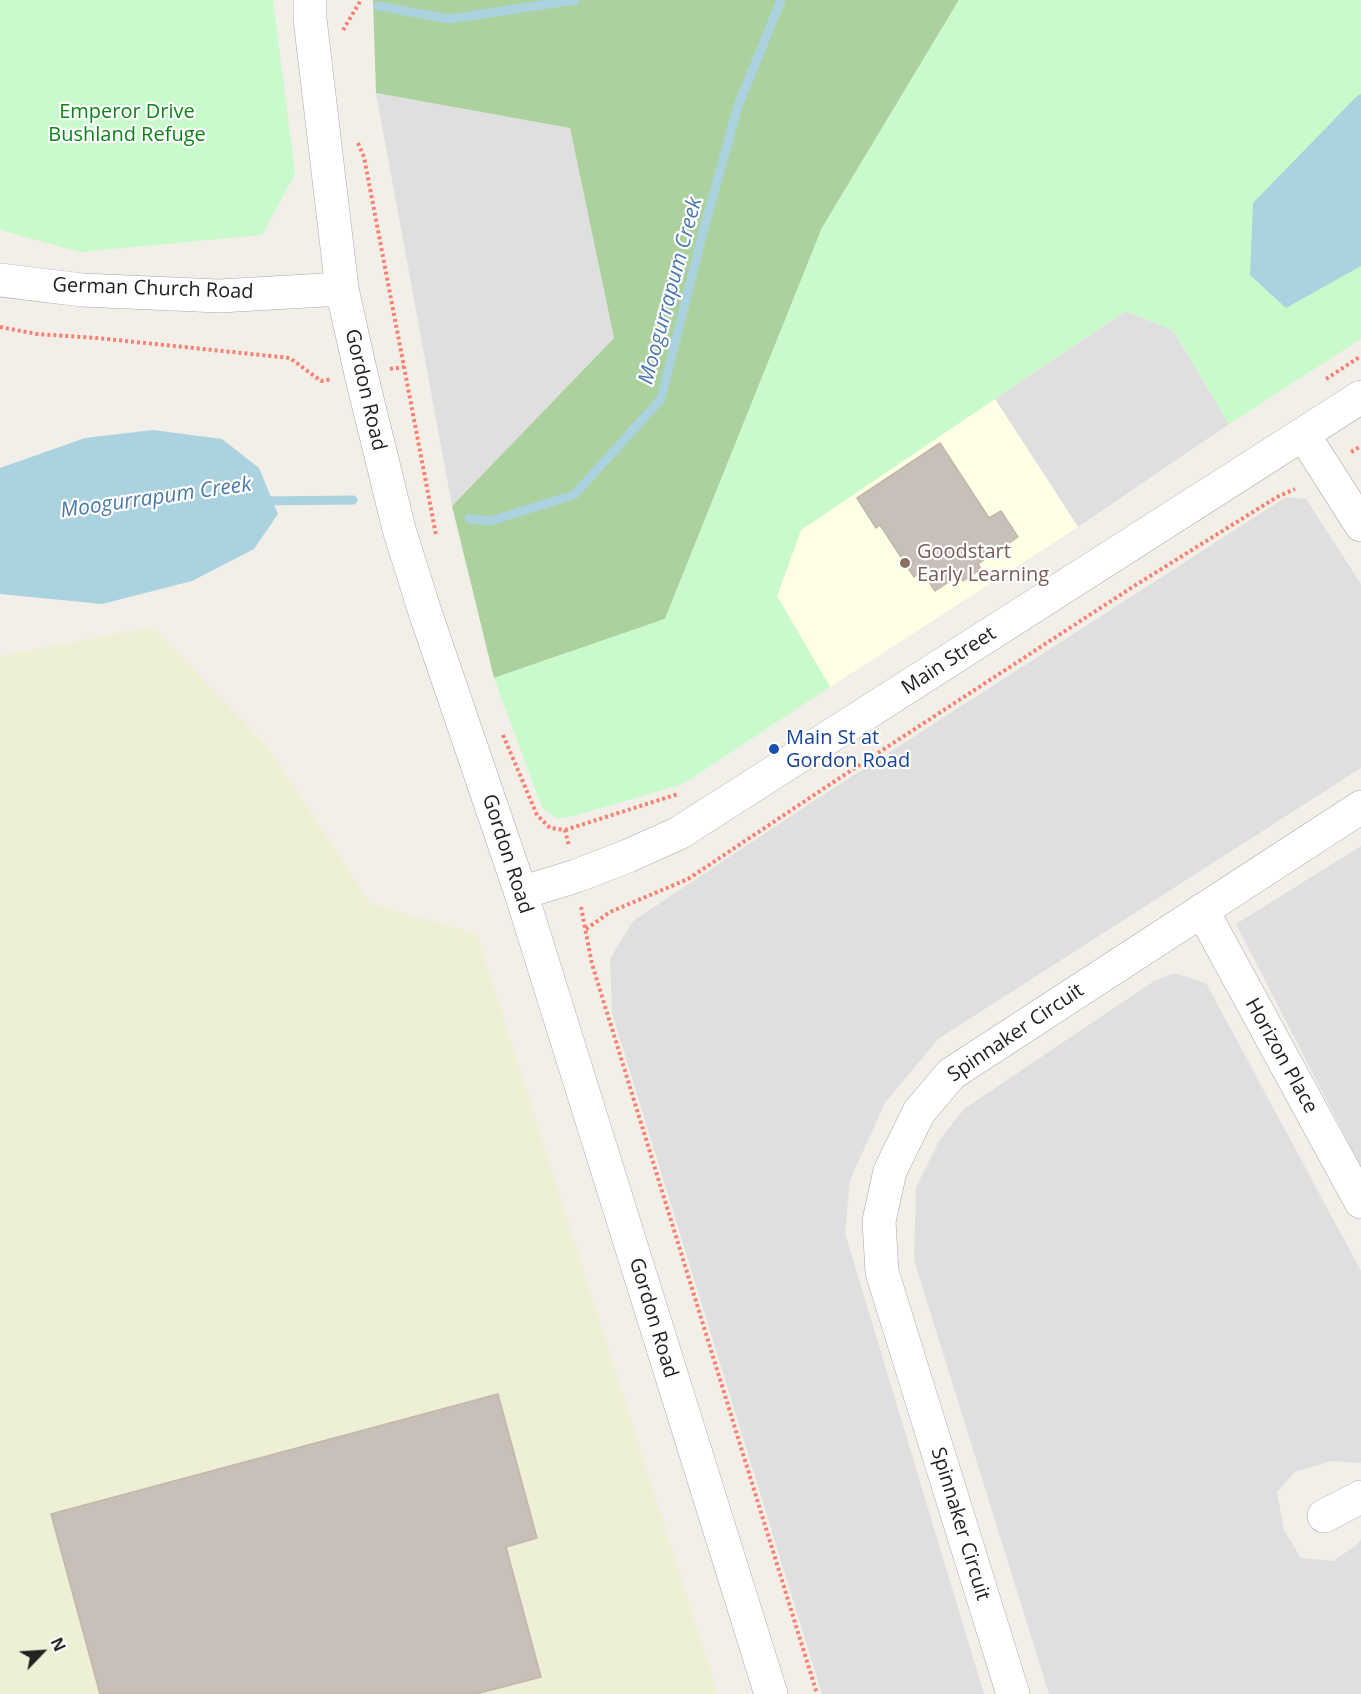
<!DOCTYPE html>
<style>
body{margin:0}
#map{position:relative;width:1361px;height:1694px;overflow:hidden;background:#f2efe9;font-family:"Open Sans",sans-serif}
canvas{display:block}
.north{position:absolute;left:12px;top:1622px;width:60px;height:60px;-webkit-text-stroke:4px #fff;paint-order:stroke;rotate:65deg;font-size:16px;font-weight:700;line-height:24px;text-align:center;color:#222}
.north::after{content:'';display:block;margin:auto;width:21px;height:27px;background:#222;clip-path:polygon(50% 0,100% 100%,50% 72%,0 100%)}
</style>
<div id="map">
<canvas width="1361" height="1694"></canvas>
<div class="north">N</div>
</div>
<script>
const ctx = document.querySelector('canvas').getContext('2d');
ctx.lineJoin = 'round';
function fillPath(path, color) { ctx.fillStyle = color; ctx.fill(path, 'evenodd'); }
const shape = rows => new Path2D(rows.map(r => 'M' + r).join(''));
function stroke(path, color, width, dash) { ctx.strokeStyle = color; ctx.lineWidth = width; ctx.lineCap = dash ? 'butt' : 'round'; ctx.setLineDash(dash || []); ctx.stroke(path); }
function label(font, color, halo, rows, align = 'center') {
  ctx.font = font + ' "Open Sans",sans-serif'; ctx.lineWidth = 4.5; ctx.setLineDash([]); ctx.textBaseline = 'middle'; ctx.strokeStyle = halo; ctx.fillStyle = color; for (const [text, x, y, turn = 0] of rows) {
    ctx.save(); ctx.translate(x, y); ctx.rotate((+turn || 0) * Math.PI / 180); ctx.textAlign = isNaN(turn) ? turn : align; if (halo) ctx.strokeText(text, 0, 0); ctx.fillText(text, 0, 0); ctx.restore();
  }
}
fillPath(shape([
 [376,93,570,128,614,338,452,506],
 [1125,311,1173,330,1229,424,1078,527,995,399],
 [1286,497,1306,499,1361,584,1361,768,938,1039,885,1103,850,1180,845,1233,984,1694,822,1694,612,1013,610,959,633,921,803,808],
 [1361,846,1361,1167,1236,924],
 [1175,973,1206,983,1361,1271,1361,1463,1331,1461,1295,1472,1277,1492,1284,1530,1301,1558,1333,1561,1358,1544,1361,1539,1361,1694,1049,1694,914,1260,916,1187,940,1139,964,1109,1154,981]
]), '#e0dfdf');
fillPath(shape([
 [995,399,1078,527,830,687,777,596,801,530]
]), '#ffffe5');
fillPath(shape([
 [153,627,267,746,370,903,477,934,718,1694,0,1694,0,656]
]), '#eef0d5');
fillPath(shape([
 [373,0,959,0,822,228,665,619,494,678,452,506,614,338,570,128,376,93]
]), '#add19e');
fillPath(shape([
 [0,0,273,0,295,174,262,235,80,252,0,230],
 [959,0,1361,0,1361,339,1229,424,1173,330,1125,311,801,530,777,596,830,687,683,784,574,816,557,819,542,807,494,678,665,619,822,228]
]), '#c8facc');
fillPath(shape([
 [1361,94,1361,266,1286,308,1250,275,1253,203,1357,96],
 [153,430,222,439,259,468,278,514,254,549,192,581,102,604,0,594,0,468,85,438]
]), '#aad3df');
stroke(shape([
 [378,6,449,19,575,0],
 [260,501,353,500],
 [469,519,490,521,574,495,661,399,703,232,738,106,781,0]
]), '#aad3df', 9);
const building = shape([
 [940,443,989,518,1001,511,1018,537,978,564,981,569,963,581,959,575,935,591,922,571,914,577,880,525,876,528,857,498,940,443],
 [498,1394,537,1538,506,1547,541,1677,476,1694,100,1694,51,1514,498,1394]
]);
fillPath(building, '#c7bfb8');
stroke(building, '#c4b6ab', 1.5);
const minor = shape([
 [1303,434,1361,525],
 [521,893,576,876,628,856,679,833,1361,397],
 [1202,910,1361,1202],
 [1324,1516,1361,1497],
 [1013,1694,882,1272,879,1221,890,1171,919,1112,951,1074,1361,807]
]);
const tertiary = shape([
 [310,0,310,19,342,289,361,374,399,529,424,609,521,893,771,1694],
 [0,280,82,290,219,296,342,289]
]);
stroke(minor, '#a9a9a9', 34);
stroke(tertiary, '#a9a9a9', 34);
stroke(shape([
 [343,30,361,0],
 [358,143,364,157,436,535],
 [0,327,37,334,97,338,290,358,321,381,332,379],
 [390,369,404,367],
 [1326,379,1361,356],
 [1351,452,1361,446],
 [503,735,537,815,550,828,565,830,569,846],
 [565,830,678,794],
 [581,907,592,964,817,1694],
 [586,929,610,912,688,879,835,781,1134,586,1277,497,1295,489]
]), '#fa8072', 4, [3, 3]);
stroke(minor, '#fff', 33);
stroke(tertiary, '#fff', 33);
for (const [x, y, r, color] of [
 [905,563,6,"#8d6e63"],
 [774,749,6,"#1a4fb4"]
]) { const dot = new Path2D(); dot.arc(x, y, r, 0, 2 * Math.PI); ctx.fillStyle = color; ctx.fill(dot); stroke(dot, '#fff', 2); }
label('20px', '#0c8416', '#fff', [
 ["Emperor Drive",127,112],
 ["Bushland Refuge",127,135]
]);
label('20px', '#222', '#fff', [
 ["German Church Road",153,289,2],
 ["Gordon Road",365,390,77],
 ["Main Street",949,661,-33],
 ["Gordon Road",507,854,72],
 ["Spinnaker Circuit",1016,1033,-34],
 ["Horizon Place",1281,1056,61],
 ["Gordon Road",653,1318,73],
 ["Spinnaker Circuit",960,1524,73]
]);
label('20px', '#785e54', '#fff', [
 ["Goodstart",917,552],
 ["Early Learning",917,575]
], 'left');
label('20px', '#164399', '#fff', [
 ["Main St at",786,738],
 ["Gordon Road",786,761]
], 'left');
label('italic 21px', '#4a7aab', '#fff', [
 ["Moogurrapum Creek",671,291,-75],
 ["Moogurrapum Creek",156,498,-8]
]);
</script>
